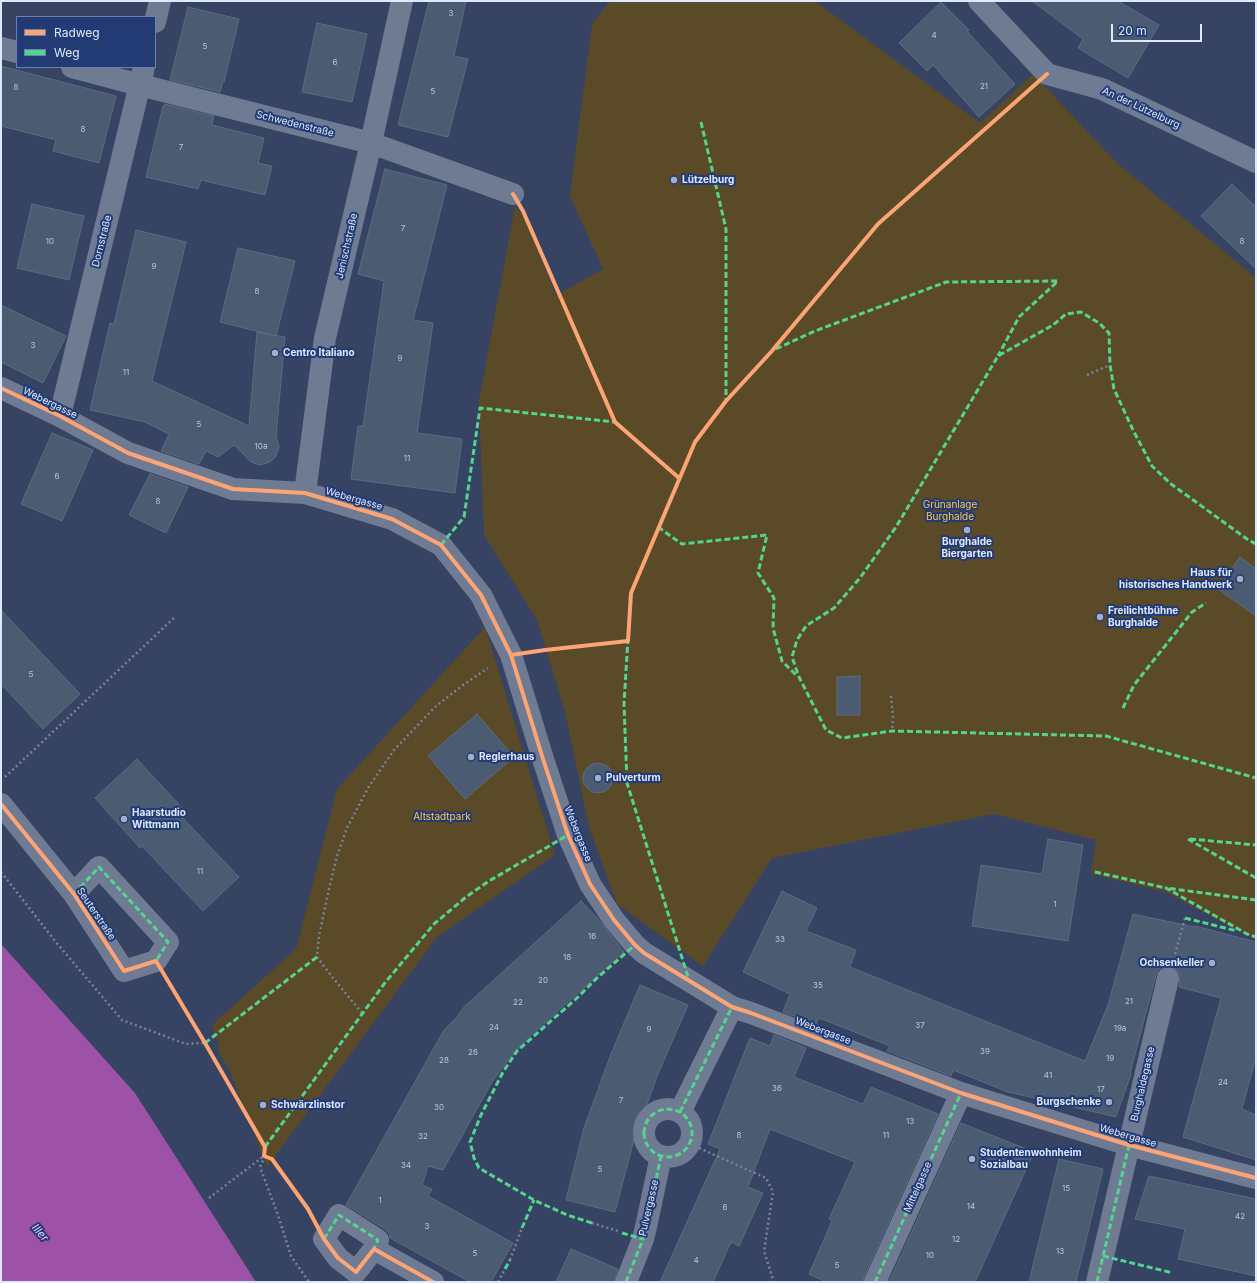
<!DOCTYPE html>
<meta charset="utf-8">
<style>
body{margin:0}
#map{position:relative;width:1257px;height:1283px;overflow:hidden;background:#364362;font-family:Inter,sans-serif}
canvas{display:block}
.frame{position:absolute;inset:0;border:2px solid #dee8fe;pointer-events:none}
.legend{position:absolute;left:16px;top:16px;width:140px;height:52px;box-sizing:border-box;background:#233b75;border:1px solid #6e80ac;margin:0;padding:5px 7px;list-style:none;font-size:12px;color:#dee8fe}
.legend li{display:flex;align-items:center;gap:8px;height:20px}
.legend b{width:20px;border:1px solid #6e80ac}
.scale{position:absolute;left:1111px;top:24px;width:91px;height:18px;box-sizing:border-box;border:2px solid #dee8fe;border-top:0;padding-left:5px;font-size:12px;line-height:14px;white-space:nowrap;color:#dee8fe;-webkit-text-stroke:3px #233b75;paint-order:stroke}
</style>
<div id="map">
<canvas width="1257" height="1283"></canvas>
<div class="frame"></div>
<ul class="legend">
<li><b style="height:5px;background:#fda474"></b>Radweg</li>
<li><b style="height:5px;background:#53d58f"></b>Weg</li>
</ul>
<div class="scale">20 m</div>
</div>
<script>
const ctx = document.querySelector('canvas').getContext('2d');
ctx.lineJoin = 'round';
function fillPath(path, color) { ctx.fillStyle = color; ctx.fill(path, 'evenodd'); }
const shape = rows => new Path2D(rows.map(r => 'M' + r).join(''));
function stroke(path, color, width, dash) { ctx.strokeStyle = color; ctx.lineWidth = width; ctx.lineCap = dash ? 'butt' : 'round'; ctx.setLineDash(dash || []); ctx.stroke(path); }
function label(font, color, halo, rows, align = 'center') {
  ctx.font = font + ' Inter,sans-serif'; ctx.lineWidth = 4; ctx.setLineDash([]); ctx.textBaseline = 'middle'; ctx.strokeStyle = halo; ctx.fillStyle = color; for (const [text, x, y, turn = 0] of rows) {
    ctx.save(); ctx.translate(x, y); ctx.rotate((+turn || 0) * Math.PI / 180); ctx.textAlign = isNaN(turn) ? turn : align; if (halo) ctx.strokeText(text, 0, 0); ctx.fillText(text, 0, 0); ctx.restore();
  }
}
fillPath(shape([
 [610,1,815,1,980,123,1033,74,1117,163,1256,278,1256,940,1166,892,1091,874,1096,840,994,814,772,858,703,966,617,904,589,827,565,712,537,620,484,535,479,401,515,206,524,217,556,295,603,269,570,196,592,24],
 [485,627,555,855,437,937,267,1167,230,1071,219,1053,218,1046,219,1044,212,1025,296,949,337,789]
]), '#5a4a27');
fillPath(shape([
 [1,944,135,1093,256,1282,1,1282]
]), '#9d52a7');
const building = shape([
 [429,1,466,1,454,56,468,59,448,137,398,125,429,1],
 [1032,1,1118,1,1159,25,1128,78,1078,48,1083,39,1032,1],
 [941,2,969,30,967,31,1015,84,979,117,933,65,927,71,899,43,941,2],
 [188,7,239,19,224,82,223,81,220,92,170,80,188,7],
 [317,23,367,34,352,102,302,92,317,23],
 [1,66,116,96,99,163,53,151,56,140,1,126,1,66],
 [165,104,214,116,212,125,264,138,258,163,272,166,265,195,201,180,198,189,146,177,163,106,164,107,165,104],
 [385,169,447,185,413,320,433,323,417,433,462,439,455,493,351,479,358,426,363,426,384,281,358,274,385,169],
 [1232,184,1256,207,1256,269,1201,216,1232,184],
 [32,204,84,216,69,280,17,268,32,204],
 [136,230,186,242,152,381,249,426,257,332,285,337,276,436,279,447,276,456,270,462,260,465,251,462,234,445,218,457,206,451,199,464,161,451,169,434,145,422,90,410,110,323,114,324,136,230],
 [238,248,295,261,276,336,220,322,238,248],
 [1,305,66,336,43,383,1,362,1,305],
 [52,433,93,450,62,521,21,504,52,433],
 [150,474,188,487,166,533,129,515,150,474],
 [1240,557,1256,569,1256,616,1218,589,1240,557],
 [1,610,80,694,43,729,1,684,1,610],
 [860,676,860,715,837,715,837,677,860,676],
 [477,714,514,757,465,799,428,756,477,714],
 [137,759,183,809,178,813,239,877,203,911,142,846,140,848,95,798,137,759],
 '583 778a15 15 0 1 1 30 0a15 15 0 1 1-30 0Z',
 [1048,839,1083,845,1068,941,972,926,981,865,1042,874,1048,839],
 [782,891,817,908,806,931,856,950,850,967,1085,1061,1108,1005,1133,914,1194,927,1195,926,1256,942,1256,1057,1242,1109,1256,1115,1256,1160,1183,1137,1221,998,1179,987,1180,975,1176,969,1170,966,1165,966,1159,969,1156,975,1130,1073,1131,1074,1116,1117,1069,1106,1056,1102,1056,1103,1008,1092,953,1070,951,1076,887,1051,890,1046,819,1018,816,1024,783,1012,790,994,743,972,782,891],
 [581,901,600,921,624,952,529,1037,508,1060,492,1082,443,1170,428,1166,422,1185,432,1189,428,1196,513,1243,491,1282,470,1282,390,1238,389,1233,385,1229,346,1205,444,1030,456,1018,464,1007,581,901],
 [640,985,688,1005,658,1074,634,1140,615,1212,566,1200,584,1128,611,1054,640,985],
 [774,1035,806,1048,794,1077,863,1104,871,1087,938,1114,864,1277,863,1282,826,1282,809,1274,832,1221,829,1219,855,1162,770,1129,748,1187,763,1193,739,1246,731,1242,713,1282,660,1282,720,1149,708,1144,750,1038,770,1046,774,1035],
 [961,1123,1034,1152,975,1282,889,1282,961,1123],
 [1059,1159,1103,1169,1076,1282,1029,1282,1059,1159],
 [1149,1176,1256,1199,1256,1276,1178,1259,1185,1229,1135,1219,1149,1176],
 [571,1249,618,1269,614,1282,556,1282,571,1249]
]);
fillPath(building, '#4a5b72');
stroke(building, '#5a6c82', 1);
stroke(shape([
 [1087,375,1110,365],
 [891,696,893,716,892,731],
 [5,777,175,617],
 [1,872,55,941,122,1020,186,1044,205,1043],
 [1175,954,1185,918],
 [362,1013,333,978,317,957,319,936,329,889,337,856,347,828,368,788,394,750,435,707,463,685,488,668],
 [690,1144,766,1178,773,1192,764,1251,774,1282],
 [265,1156,260,1167,278,1215,291,1256,309,1282],
 [209,1198,264,1156],
 [592,1223,618,1231],
 [510,1260,522,1228],
 [498,1282,505,1269]
]), '#798398', 2.5, [2, 3]);
stroke(shape([
 [979,1,1047,74,1102,89,1256,162],
 [155,22,160,1],
 [1,48,17,52],
 [72,67,140,85,371,143,513,194],
 [1,388,60,416,128,453,233,489,305,493,392,519,441,545,481,595,511,655,543,759,568,835,590,884,614,920,635,945,644,953,732,1007,751,1013,961,1093,1129,1145,1256,1178],
 [60,416,144,67],
 [305,493,325,338,371,143,402,1],
 [1,804,74,894,124,971,156,961,168,942,99,867,74,894],
 '644 1133a24 24 0 1 1 48 0a24 24 0 1 1-48 0Z',
 [680,1112,732,1007],
 [339,1215,378,1240,374,1249,356,1272,338,1258,324,1239,339,1215],
 [374,1249,433,1282],
 [626,1282,643,1239,646,1227,661,1156],
 [875,1282,961,1093],
 [1097,1282,1168,978]
]), '#6f7a93', 22);
stroke(shape([
 [701,122,726,229,726,401],
 [776,349,815,331,946,282,1058,281,1019,317,998,356],
 [658,527,682,544,767,535,758,573,774,598,773,628,782,661,797,676],
 [1256,544,1247,539,1171,484,1152,466,1133,430,1114,389,1110,365,1109,333,1099,323,1081,312,1066,314,1053,325,998,356,896,527,860,578,834,608,806,626,797,640,792,657,799,677,826,730,842,738,892,731,1106,736,1256,778],
 [441,545,464,517,480,408,615,422],
 [628,638,624,704,627,783,689,980],
 [1123,708,1134,685,1192,612,1206,603],
 [1188,839,1256,878],
 [1190,839,1256,845],
 [1095,872,1166,888],
 [74,894,99,867,168,942,156,961],
 [1256,900,1166,888,1247,934,1256,937],
 [1185,918,1237,931],
 [205,1043,317,957],
 '644 1133a24 24 0 1 1 48 0a24 24 0 1 1-48 0Z',
 [680,1112,732,1007],
 [265,1147,384,984,434,924,466,897,489,881,568,835],
 [592,1223,567,1215,534,1200,479,1168,474,1158,470,1142,481,1115,503,1072,517,1051,577,998,597,978,635,945],
 [522,1228,534,1200],
 [622,1233,643,1239],
 [324,1239,339,1215,378,1240,372,1252],
 [1103,1256,1173,1273],
 [505,1269,510,1260],
 [626,1282,643,1239,646,1227,661,1156],
 [875,1282,961,1093],
 [1097,1282,1129,1145]
]), '#53d58f', 3, [6, 3]);
stroke(shape([
 [513,194,523,211,615,422,679,478],
 [1,388,60,416,128,453,233,489,305,493,392,519,441,545,481,595,511,655,543,759,568,835,590,884,614,920,635,945,644,953,732,1007,751,1013,961,1093,1129,1145,1256,1178],
 [511,655,545,650,628,641,631,593,695,442,726,401,771,352,878,224,1047,74],
 [1,804,74,894,124,971,156,961,205,1043,265,1147,264,1156,272,1159,308,1209,324,1239,338,1258,356,1272,374,1249,433,1282]
]), '#fda474', 4);
for (const [x, y, r, color] of [
 [674,180,4,"#a3aec7"],
 [275,353,4,"#a3aec7"],
 [967,530,4,"#a3aec7"],
 [1240,579,4,"#a3aec7"],
 [1100,617,4,"#a3aec7"],
 [471,757,4,"#a3aec7"],
 [598,778,4,"#a3aec7"],
 [124,819,4,"#a3aec7"],
 [1212,963,4,"#a3aec7"],
 [1109,1102,4,"#a3aec7"],
 [263,1105,4,"#a3aec7"],
 [972,1159,4,"#a3aec7"]
]) { const dot = new Path2D(); dot.arc(x, y, r, 0, 2 * Math.PI); ctx.fillStyle = color; ctx.fill(dot); stroke(dot, '#233b75', 1.5); }
label('8px', '#b9c5db', null, [
 ["3",451,14],
 ["4",934,36],
 ["5",205,47],
 ["6",335,63],
 ["21",984,87],
 ["8",16,88],
 ["5",433,92],
 ["8",83,130],
 ["7",181,148],
 ["7",403,229],
 ["10",50,242],
 ["8",1242,242],
 ["9",154,267],
 ["8",257,292],
 ["3",33,346],
 ["9",400,359],
 ["11",126,373],
 ["5",199,425],
 ["10a",261,447],
 ["11",407,459],
 ["6",57,477],
 ["8",158,502],
 ["5",31,675],
 ["11",200,872],
 ["1",1055,905],
 ["16",592,937],
 ["33",780,940],
 ["18",567,958],
 ["20",543,981],
 ["35",818,986],
 ["21",1129,1002],
 ["22",518,1003],
 ["37",920,1026],
 ["24",494,1028],
 ["19a",1120,1029],
 ["9",649,1030],
 ["39",985,1052],
 ["26",473,1053],
 ["19",1110,1059],
 ["28",444,1061],
 ["41",1048,1076],
 ["24",1223,1083],
 ["36",777,1089],
 ["17",1101,1090],
 ["7",621,1101],
 ["30",439,1108],
 ["13",910,1122],
 ["8",739,1136],
 ["11",886,1136],
 ["32",423,1137],
 ["34",406,1166],
 ["5",600,1170],
 ["15",1066,1189],
 ["1",380,1201],
 ["14",971,1207],
 ["6",725,1208],
 ["42",1240,1217],
 ["3",427,1227],
 ["12",956,1240],
 ["13",1060,1252],
 ["5",475,1254],
 ["10",930,1256],
 ["4",696,1261],
 ["5",837,1266]
]);
label('10px', '#dee8fe', '#233b75', [
 ["An der Lützelburg",1141,108,25],
 ["Schwedenstraße",295,124,14],
 ["Dornstraße",102,241,-76],
 ["Jenischstraße",347,246,-77],
 ["Webergasse",50,403,26],
 ["Webergasse",354,499,16],
 ["Webergasse",578,834,68],
 ["Seuterstraße",96,914,56],
 ["Webergasse",823,1031,21],
 ["Burghaldegasse",1143,1084,-77],
 ["Webergasse",1128,1136,16],
 ["Mittelgasse",918,1187,-66],
 ["Pulvergasse",649,1208,-77]
]);
label('bold 10px', '#dee8fe', '#233b75', [
 ["Lützelburg",682,180],
 ["Centro Italiano",283,353],
 ["Burghalde",967,542,"center"],
 ["Biergarten",967,554,"center"],
 ["Haus für",1232,573,"right"],
 ["historisches Handwerk",1232,585,"right"],
 ["Freilichtbühne",1108,611],
 ["Burghalde",1108,623],
 ["Reglerhaus",479,757],
 ["Pulverturm",606,778],
 ["Haarstudio",132,813],
 ["Wittmann",132,825],
 ["Ochsenkeller",1204,963,"right"],
 ["Burgschenke",1101,1102,"right"],
 ["Schwärzlinstor",271,1105],
 ["Studentenwohnheim",980,1153],
 ["Sozialbau",980,1165]
], 'left');
label('10px', '#fec747', '#233b75', [
 ["Grünanlage",950,505],
 ["Burghalde",950,517],
 ["Altstadtpark",442,817]
]);
label('italic 11px', '#f4caf7', '#233b75', [
 ["Iller",40,1233,49]
]);
</script>
